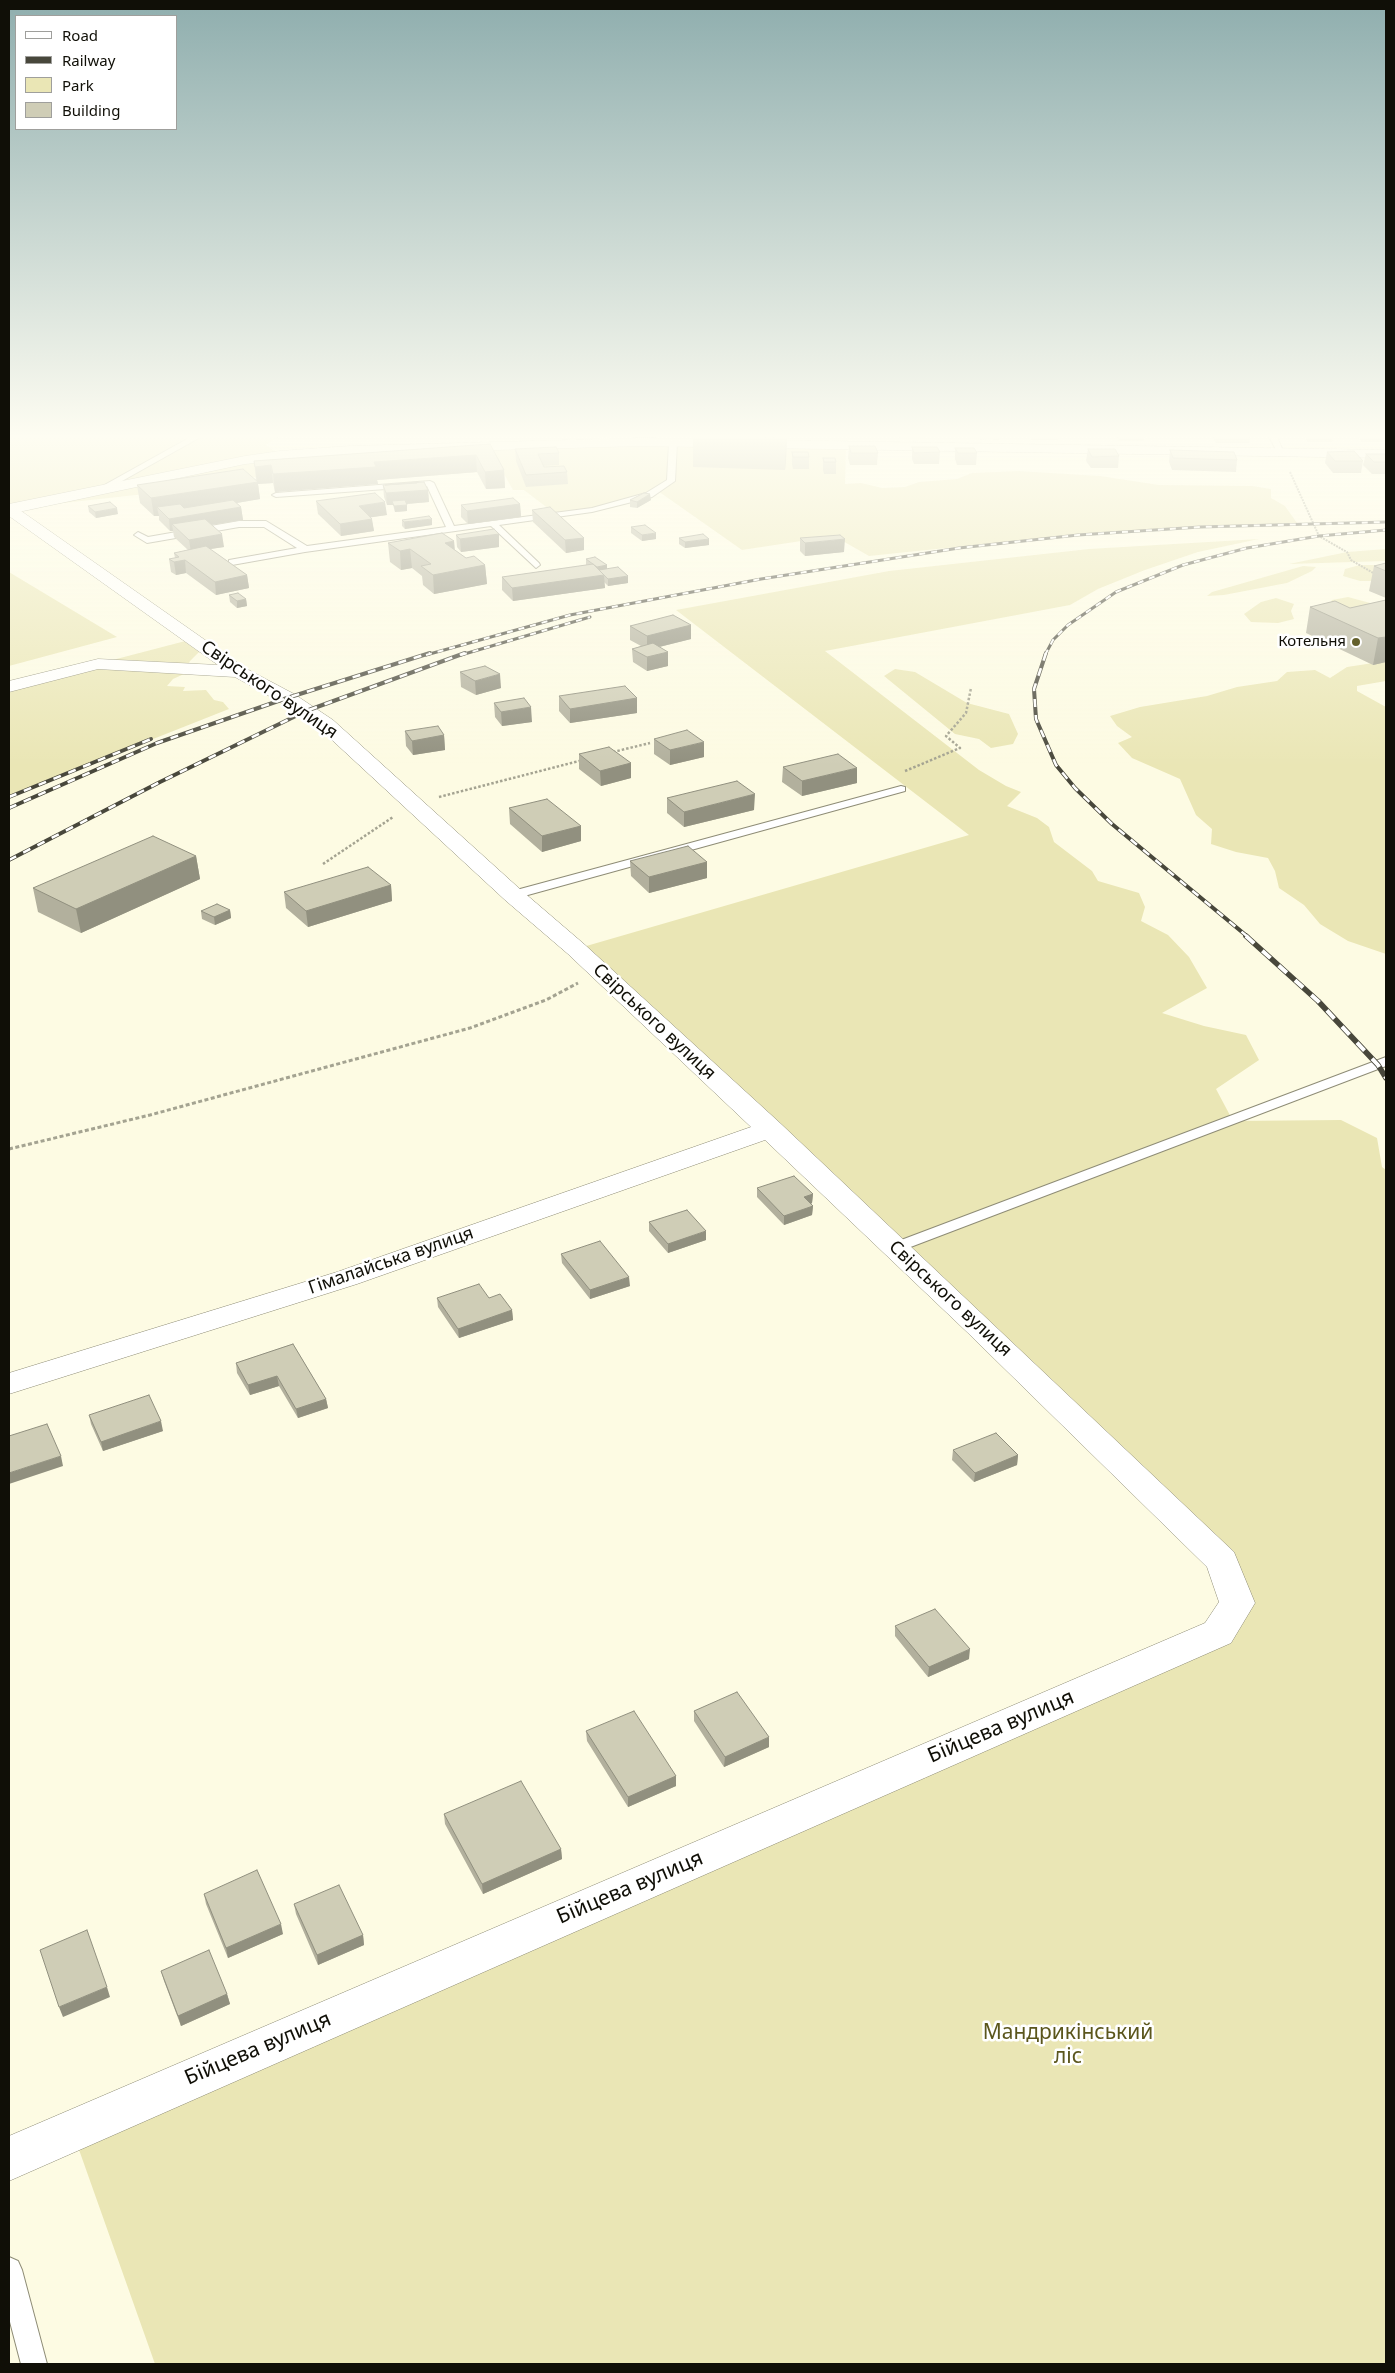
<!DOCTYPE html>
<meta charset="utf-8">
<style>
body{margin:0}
#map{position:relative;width:1395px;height:2373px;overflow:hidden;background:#fdfbe3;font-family:"Noto Sans",sans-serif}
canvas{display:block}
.frame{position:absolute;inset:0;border:10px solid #100f07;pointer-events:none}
.legend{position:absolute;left:15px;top:15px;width:162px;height:115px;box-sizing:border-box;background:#fff;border:1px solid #9f9f9c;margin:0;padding:6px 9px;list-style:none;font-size:15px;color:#100f07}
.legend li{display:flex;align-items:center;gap:10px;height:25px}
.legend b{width:25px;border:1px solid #9f9f9c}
</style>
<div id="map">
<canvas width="1395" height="2373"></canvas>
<div class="frame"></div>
<ul class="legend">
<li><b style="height:6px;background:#fff"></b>Road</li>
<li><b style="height:6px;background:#48473b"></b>Railway</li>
<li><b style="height:14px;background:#eae6b5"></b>Park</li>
<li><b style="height:14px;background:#cfcdb6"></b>Building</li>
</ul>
</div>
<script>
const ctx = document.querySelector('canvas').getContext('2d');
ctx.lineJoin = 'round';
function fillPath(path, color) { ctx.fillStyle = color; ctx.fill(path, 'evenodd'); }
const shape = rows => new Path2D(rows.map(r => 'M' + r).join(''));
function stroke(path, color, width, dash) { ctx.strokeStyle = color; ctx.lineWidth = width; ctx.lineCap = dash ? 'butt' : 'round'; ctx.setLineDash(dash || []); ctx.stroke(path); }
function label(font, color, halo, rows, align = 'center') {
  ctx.font = font + ' "Noto Sans",sans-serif'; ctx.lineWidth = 5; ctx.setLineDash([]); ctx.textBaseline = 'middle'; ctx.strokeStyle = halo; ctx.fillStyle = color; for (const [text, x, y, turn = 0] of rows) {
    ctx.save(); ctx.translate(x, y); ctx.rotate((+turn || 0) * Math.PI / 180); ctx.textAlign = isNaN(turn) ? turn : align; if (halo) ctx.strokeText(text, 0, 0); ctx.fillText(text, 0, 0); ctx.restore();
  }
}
fillPath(shape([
 [9,434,283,434,266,445,280,455,602,442,846,447,845,484,861,483,882,488,905,487,919,482,957,479,972,473,1018,471,1100,476,1159,485,1252,486,1271,489,1271,498,1285,506,1297,523,1072,535,869,556,834,536,742,550,658,491,620,505,558,516,524,490,513,490,496,460,245,478,136,495,9,509],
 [1259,539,1198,552,1145,570,1098,589,1070,605,825,651,979,770,1006,786,1021,792,1007,806,1037,818,1049,827,1054,842,1092,871,1098,881,1139,893,1145,907,1141,921,1168,935,1189,957,1207,988,1162,1013,1204,1026,1246,1035,1259,1060,1216,1089,1233,1121,1341,1120,1377,1138,1382,1167,1386,1170,1386,2364,155,2364,72,2130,1218,1633,1222,1561,576,949,969,835,676,610,889,571,1089,549],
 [1386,549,1386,561,1289,564,1347,552],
 [1360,565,1386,565,1379,581,1360,581,1343,576,1345,569],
 [1303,566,1316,567,1312,571,1287,583,1224,595,1207,596,1212,592],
 [9,572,117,637,9,666],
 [1348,597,1385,607,1386,614,1328,607,1332,600],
 [1276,598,1294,604,1291,611,1294,619,1278,623,1251,622,1244,614,1261,602],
 [193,639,201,650,190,661,184,674,173,679,167,686,185,687,183,691,206,690,214,700,223,702,229,709,9,796,9,687],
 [1386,661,1386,681,1357,686,1357,691,1386,707,1386,954,1348,941,1320,924,1304,905,1279,888,1275,871,1268,858,1236,852,1211,844,1212,829,1196,815,1180,779,1132,758,1118,743,1132,737,1117,726,1110,716,1140,707,1207,696,1237,687,1277,681,1287,672,1315,670,1330,678,1347,667],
 [895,669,915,672,967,703,1009,714,1018,734,1013,744,991,748,979,739,955,734,884,676]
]), '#eae6b5');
const service = shape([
 [196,434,206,434,106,490,99,488,196,434],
 [1268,434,1276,434,1285,456,1279,456,1268,434],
 [673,441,677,443,675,481,652,497,592,512,499,525,539,563,540,565,536,568,491,526,305,552,232,565,229,564,229,560,297,548,264,527,239,527,147,543,134,535,138,532,148,537,239,521,266,521,307,546,446,527,427,486,276,497,272,495,276,493,430,481,434,483,454,526,592,508,646,493,667,480,669,443,673,441],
 [901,786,905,787,905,791,517,898,509,898,507,895,509,892,901,786],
 [1386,1057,1386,1066,900,1251,888,1251,886,1248,888,1245,1386,1057],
 [9,2257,18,2261,22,2270,47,2364,21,2364,9,2318,9,2257]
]);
const minor = shape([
 [9,504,14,506,245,668,294,694,333,720,521,890,584,944,780,1123,1234,1552,1255,1603,1231,1643,9,2181,9,2136,1205,1623,1219,1602,1207,1567,968,1333,765,1140,357,1284,9,1394,9,1373,337,1272,751,1127,568,954,505,900,319,728,280,702,235,677,98,669,9,692,9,681,98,659,218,665,9,516,9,504]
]);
const secondary = shape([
 [641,438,1386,450,1386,458,641,446,349,454,245,464,9,514,9,504,245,456,280,451,349,446,641,438]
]);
stroke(service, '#8e8c76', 2);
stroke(minor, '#8e8c76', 1);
stroke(secondary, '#8e8c76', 1);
stroke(shape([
 [1290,472,1319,536,1347,552,1351,560,1375,574]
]), '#a4a391', 2, [2, 1]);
stroke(shape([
 [613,752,650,743],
 [905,771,960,748,946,736,966,713,971,688],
 [439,797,583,760],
 [323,864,393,817]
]), '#a4a391', 2.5, [2.5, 2]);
stroke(shape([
 [9,1149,150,1115,470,1028,546,1000,578,983]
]), '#a4a391', 3, [4, 2.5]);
fillPath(service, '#fff');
fillPath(minor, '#fff');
fillPath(secondary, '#fff');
const railFar2 = shape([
 [426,655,570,615,761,579,959,548,1078,535,1200,527,1386,522],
 [461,655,590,617],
 [1045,655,1053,640,1068,625,1116,592,1183,565,1247,548,1319,536,1386,530]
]);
const railFar1 = shape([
 [1046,653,1034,689,1036,719,1056,765,1075,788,1112,824,1248,937],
 [9,797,151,739],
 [9,808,157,743,287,698,430,653],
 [9,860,160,782,306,711,465,653]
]);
const rail = shape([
 [1246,936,1318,1001,1378,1065,1386,1078]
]);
stroke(railFar2, '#48473b', 3);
stroke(railFar1, '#48473b', 4);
stroke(rail, '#48473b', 5.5);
stroke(railFar2, '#fff', 2, [6]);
stroke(railFar1, '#fff', 2.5, [8]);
stroke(rail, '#fff', 4, [11]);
fillPath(shape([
 [310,434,325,434,324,435,310,435],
 [621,434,643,434,643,435],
 [679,434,787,434,786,460,785,470,693,467,693,435,679,435],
 [790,434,806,434,806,436,790,436],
 [841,434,858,434,858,437,842,437],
 [899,434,924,434,924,439,900,439],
 [969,434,999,434,999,440,971,439],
 [1029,434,1059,434,1058,440,1031,440],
 [1116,434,1145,434,1144,441,1119,441],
 [1213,434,1250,434,1249,443,1216,443,1213,437],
 [1302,434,1334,434,1332,442,1308,442],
 [1356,434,1385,434,1383,442,1362,442],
 [490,444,504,470,505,488,486,489,477,472,377,480,378,484,275,492,273,483,258,484,260,499,237,503,241,507,243,520,211,525,224,547,210,549,247,575,249,588,216,595,186,573,176,575,171,572,169,559,175,558,174,553,188,550,174,537,173,531,170,531,159,520,159,516,154,516,140,503,137,485,256,480,254,461],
 [849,446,878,453,877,465,850,465,848,458],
 [912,447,940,452,939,464,914,464,912,459],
 [955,448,977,453,976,465,957,465,955,459],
 [515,449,559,453,559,465,543,466,544,467,567,472,568,484,526,487,516,461],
 [1088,449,1119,456,1118,468,1091,468,1086,461],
 [1170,450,1237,460,1236,472,1172,470,1169,462],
 [792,452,809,457,809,469,793,469,792,464],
 [1327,452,1363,461,1361,473,1333,473,1325,463],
 [1366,454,1386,454,1386,474,1372,474,1363,465],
 [823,458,836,462,836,474,824,474,823,470],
 [383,485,428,490,429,502,406,504,407,511,395,512,393,505,387,505,384,497],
 [630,500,651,500,637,508,630,507],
 [316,501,387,515,371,517,374,531,341,536,318,514],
 [520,504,521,517,468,524,461,517,461,505],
 [88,506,118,514,96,518,89,512],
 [532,510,584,538,584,550,566,553,533,522],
 [402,520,432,525,405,529,402,526],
 [631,527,656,539,642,541,631,533],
 [499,534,499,547,461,552,457,547,456,535],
 [679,538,709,545,685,548,679,544],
 [800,538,844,552,805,556,800,551],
 [454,541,455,550,466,558,485,565,487,584,434,594,423,585,422,576,412,568,401,570,390,562,388,543],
 [586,559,607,565,607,569,628,583,608,586,604,582,605,588,513,601,502,590,502,577,586,565],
 [1386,563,1386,598,1369,591,1374,566],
 [229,595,246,599,247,606,237,608,230,602],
 [1386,600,1386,662,1373,665,1306,633,1310,607,1350,608],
 [691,625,691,639,659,647,668,652,668,666,647,671,633,662,632,649,641,646,630,640,630,626],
 [460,672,501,688,476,695,461,687],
 [559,696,637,698,637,713,570,723,559,711],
 [494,703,532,722,502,726,495,717],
 [405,731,444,735,445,750,413,755,406,746],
 [654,739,704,757,670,765,654,754],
 [579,754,631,763,631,778,601,786,579,769],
 [783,767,857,783,802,796,782,782],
 [667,798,754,810,684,827,667,813],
 [509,808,581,826,581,841,542,852,510,824],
 [196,856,200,879,81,933,38,912,33,888],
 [630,861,707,862,707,878,649,893,631,876],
 [391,885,392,901,308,927,286,908,284,892],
 [230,910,231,918,215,925,202,919,201,911],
 [757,1188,813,1194,812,1203,811,1204,813,1206,812,1215,784,1225,757,1197],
 [649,1222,706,1240,668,1253,649,1231],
 [561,1254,630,1286,590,1299,562,1263],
 [437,1298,489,1298,512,1310,513,1320,459,1338,438,1307],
 [293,1344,326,1399,328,1408,298,1418,279,1386,250,1395,237,1373,236,1363],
 [89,1415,163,1431,103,1451,91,1424],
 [953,1450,1018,1455,1017,1465,974,1482,952,1460],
 [895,1626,969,1659,928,1677,895,1636],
 [694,1711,769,1747,724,1767,694,1721],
 [586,1731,676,1776,676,1786,628,1807,587,1741],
 [444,1814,561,1849,562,1859,483,1894,445,1824],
 [204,1894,283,1934,228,1958,206,1904],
 [294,1904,363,1935,364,1945,318,1965,296,1914],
 [161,1971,227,1994,230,2004,181,2026,164,1981]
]), '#b2b09d');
fillPath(shape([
 [786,434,787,434,786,460,785,470],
 [476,455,477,472,377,480,378,484,275,492,273,474,374,462],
 [271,465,273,483,258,484,260,499,165,515,157,507,159,516,154,516,151,498,257,482,255,467],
 [504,470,505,488,486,489,485,472],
 [428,490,429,502,394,505,392,501,393,505,387,505,386,493],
 [650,494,651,500,637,508,637,502],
 [385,502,387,515,360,519,359,506],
 [520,504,521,517,468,524,467,511],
 [407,505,407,511,395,512,394,506],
 [241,507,243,520,178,530,172,524,173,531,170,531,169,519],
 [117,508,118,514,96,518,95,512],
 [372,519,374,531,341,536,340,524],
 [432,519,432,525,405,529,404,522],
 [656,533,656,539,642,541,642,535],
 [222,534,224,547,191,552,189,540],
 [499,534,499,547,461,552,460,539],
 [584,538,584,550,566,553,565,540],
 [709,539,709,545,685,548,685,542],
 [845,539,844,552,805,556,805,543],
 [454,541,455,560,445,543],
 [410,549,412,568,401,570,400,551],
 [185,560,186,573,176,575,174,562],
 [485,565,487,584,434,594,433,575],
 [607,565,607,572,597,574,597,567],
 [247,575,249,588,216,595,215,582],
 [604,575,605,588,513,601,512,588],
 [628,576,628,583,608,586,608,579],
 [246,599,247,606,237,608,237,601],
 [691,625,691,639,647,650,647,636],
 [1386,637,1386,662,1373,665,1378,638],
 [668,652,668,666,647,671,647,657],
 [500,674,501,688,476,695,475,681],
 [637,698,637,713,570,723,570,709],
 [531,707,532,722,502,726,501,712],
 [444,735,445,750,413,755,412,741],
 [704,742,704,757,670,765,670,750],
 [631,763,631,778,601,786,600,771],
 [857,768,857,783,802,796,802,781],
 [755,794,754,810,684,827,684,812],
 [581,826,581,841,542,852,542,836],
 [196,856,200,879,81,933,76,909],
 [707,862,707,878,649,893,649,877],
 [391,885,392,901,308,927,306,911],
 [230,910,231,918,215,925,214,917],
 [813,1194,812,1203,804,1206,804,1197],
 [813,1206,812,1215,784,1225,784,1216],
 [706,1231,706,1240,668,1253,668,1244],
 [629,1277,630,1286,590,1299,590,1290],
 [512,1310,513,1320,459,1338,458,1329],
 [277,1376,279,1386,250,1395,248,1385],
 [326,1399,328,1408,298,1418,296,1409],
 [161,1421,163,1431,103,1451,101,1442],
 [1018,1455,1017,1465,974,1482,975,1473],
 [61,1456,63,1466,9,1484,9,1473],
 [970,1649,969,1659,928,1677,929,1667],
 [769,1737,769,1747,724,1767,725,1757],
 [676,1776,676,1786,628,1807,628,1797],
 [561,1849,562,1859,483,1894,482,1884],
 [281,1924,283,1934,228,1958,226,1948],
 [363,1935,364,1945,318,1965,317,1955],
 [107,1987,110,1997,63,2017,59,2007],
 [227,1994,230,2004,181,2026,178,2016]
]), '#91907f');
const building = shape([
 [693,434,786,434,786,438,693,435,693,434],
 [490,444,504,470,485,472,476,455,374,462,376,467,273,474,271,465,255,467,254,461,490,444],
 [849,446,875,446,878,453,851,453,849,446],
 [556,447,559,453,538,454,544,467,564,466,567,472,526,475,515,449,556,447],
 [912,447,937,447,940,452,914,453,912,447],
 [955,448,974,448,977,453,958,453,955,448],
 [1088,449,1115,449,1119,456,1092,457,1088,449],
 [1170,450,1234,452,1237,460,1173,458,1170,450],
 [1354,451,1363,461,1335,461,1327,452,1354,451],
 [792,452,808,452,809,457,793,457,792,452],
 [1366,454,1386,454,1386,462,1374,462,1366,454],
 [823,458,835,458,836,462,824,462,823,458],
 [243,469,258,482,151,498,137,485,243,469],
 [417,482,417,483,385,485,417,482],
 [424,482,428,490,386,493,383,485,424,482],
 [375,493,385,502,359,506,372,519,340,524,316,501,375,493],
 [644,493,650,494,637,502,630,500,644,493],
 [513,498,520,504,467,511,461,505,513,498],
 [233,500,241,507,169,519,157,507,180,504,184,508,233,500],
 [405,500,407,505,394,506,392,501,405,500],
 [110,502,117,508,95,512,88,506,110,502],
 [550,507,584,538,565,540,532,510,550,507],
 [429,516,432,519,404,522,402,520,429,516],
 [205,519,222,534,189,540,172,524,205,519],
 [645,525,656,533,642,535,631,527,645,525],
 [494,529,499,534,460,539,456,535,494,529],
 [442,533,454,541,445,543,466,558,474,556,485,565,433,575,421,566,431,564,410,549,400,551,388,543,442,533],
 [703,534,709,539,685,542,679,538,703,534],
 [840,535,845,539,805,543,800,538,840,535],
 [206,546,247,575,215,582,185,560,174,562,169,559,179,557,174,553,206,546],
 [595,557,607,565,597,567,586,559,595,557],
 [1386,563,1386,571,1374,566,1386,563],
 [593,564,604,575,512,588,502,577,593,564],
 [618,567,628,576,608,579,599,570,618,567],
 [238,593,246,599,237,601,229,595,238,593],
 [1386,600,1386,637,1378,638,1310,607,1335,601,1350,608,1386,600],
 [673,615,691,625,647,636,630,626,673,615],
 [653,643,668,652,647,657,632,649,653,643],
 [485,666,500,674,475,681,460,672,485,666],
 [625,686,637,698,570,709,559,696,625,686],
 [524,698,531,707,501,712,494,703,524,698],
 [438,726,444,735,412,741,405,731,438,726],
 [687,730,704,742,670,750,654,739,687,730],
 [609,747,631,763,600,771,579,754,609,747],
 [838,754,857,768,802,781,783,767,838,754],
 [737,781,755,794,684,812,667,798,737,781],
 [547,799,581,826,542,836,509,808,547,799],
 [153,836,196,856,76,909,33,888,153,836],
 [688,846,707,862,649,877,630,861,688,846],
 [368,867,391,885,306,911,284,892,368,867],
 [217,904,230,910,214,917,201,911,217,904],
 [794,1176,813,1194,804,1197,813,1206,784,1216,757,1188,794,1176],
 [687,1210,706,1231,668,1244,649,1222,687,1210],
 [600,1241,629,1277,590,1290,561,1254,600,1241],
 [479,1284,489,1298,500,1294,512,1310,458,1329,437,1298,479,1284],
 [293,1344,326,1399,296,1409,277,1376,248,1385,236,1363,293,1344],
 [149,1395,161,1421,101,1442,89,1415,149,1395],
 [47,1424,61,1456,9,1473,9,1436,47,1424],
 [996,1433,1018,1455,975,1473,953,1450,996,1433],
 [935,1609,970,1649,929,1667,895,1626,935,1609],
 [737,1692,769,1737,725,1757,694,1711,737,1692],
 [634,1711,676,1776,628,1797,586,1731,634,1711],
 [521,1781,561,1849,482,1884,444,1814,521,1781],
 [257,1870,281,1924,226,1948,204,1894,257,1870],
 [339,1885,363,1935,317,1955,294,1904,339,1885],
 [87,1930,107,1987,59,2007,40,1950,87,1930],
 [209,1950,227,1994,178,2016,161,1971,209,1950]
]);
fillPath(building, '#cfcdb6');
stroke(building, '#91907f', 1);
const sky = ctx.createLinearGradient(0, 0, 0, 766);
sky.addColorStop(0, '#8faeae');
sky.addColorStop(0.57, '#fefdf2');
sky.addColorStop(1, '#fefdf200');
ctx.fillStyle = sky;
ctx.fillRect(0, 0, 1395, 766);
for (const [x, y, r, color] of [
 [1356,642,5,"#64602c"]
]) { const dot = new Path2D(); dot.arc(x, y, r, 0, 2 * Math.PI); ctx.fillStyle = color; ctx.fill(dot); stroke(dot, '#fff', 2); }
label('15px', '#100f07', '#fff', [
 ["Котельня",1346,642]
], 'right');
label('18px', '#100f07', '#fff', [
 ["Свірського вулиця",269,690,34],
 ["Свірського вулиця",654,1022,43],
 ["Гімалайська вулиця",391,1261,-19],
 ["Свірського вулиця",950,1299,43]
]);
label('21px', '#100f07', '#fff', [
 ["Бійцева вулиця",1001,1727,-23],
 ["Бійцева вулиця",630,1888,-23],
 ["Бійцева вулиця",258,2049,-23]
]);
label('21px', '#5b561c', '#fff', [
 ["Мандрикінський",1068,2033],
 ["ліс",1068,2057]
]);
</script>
